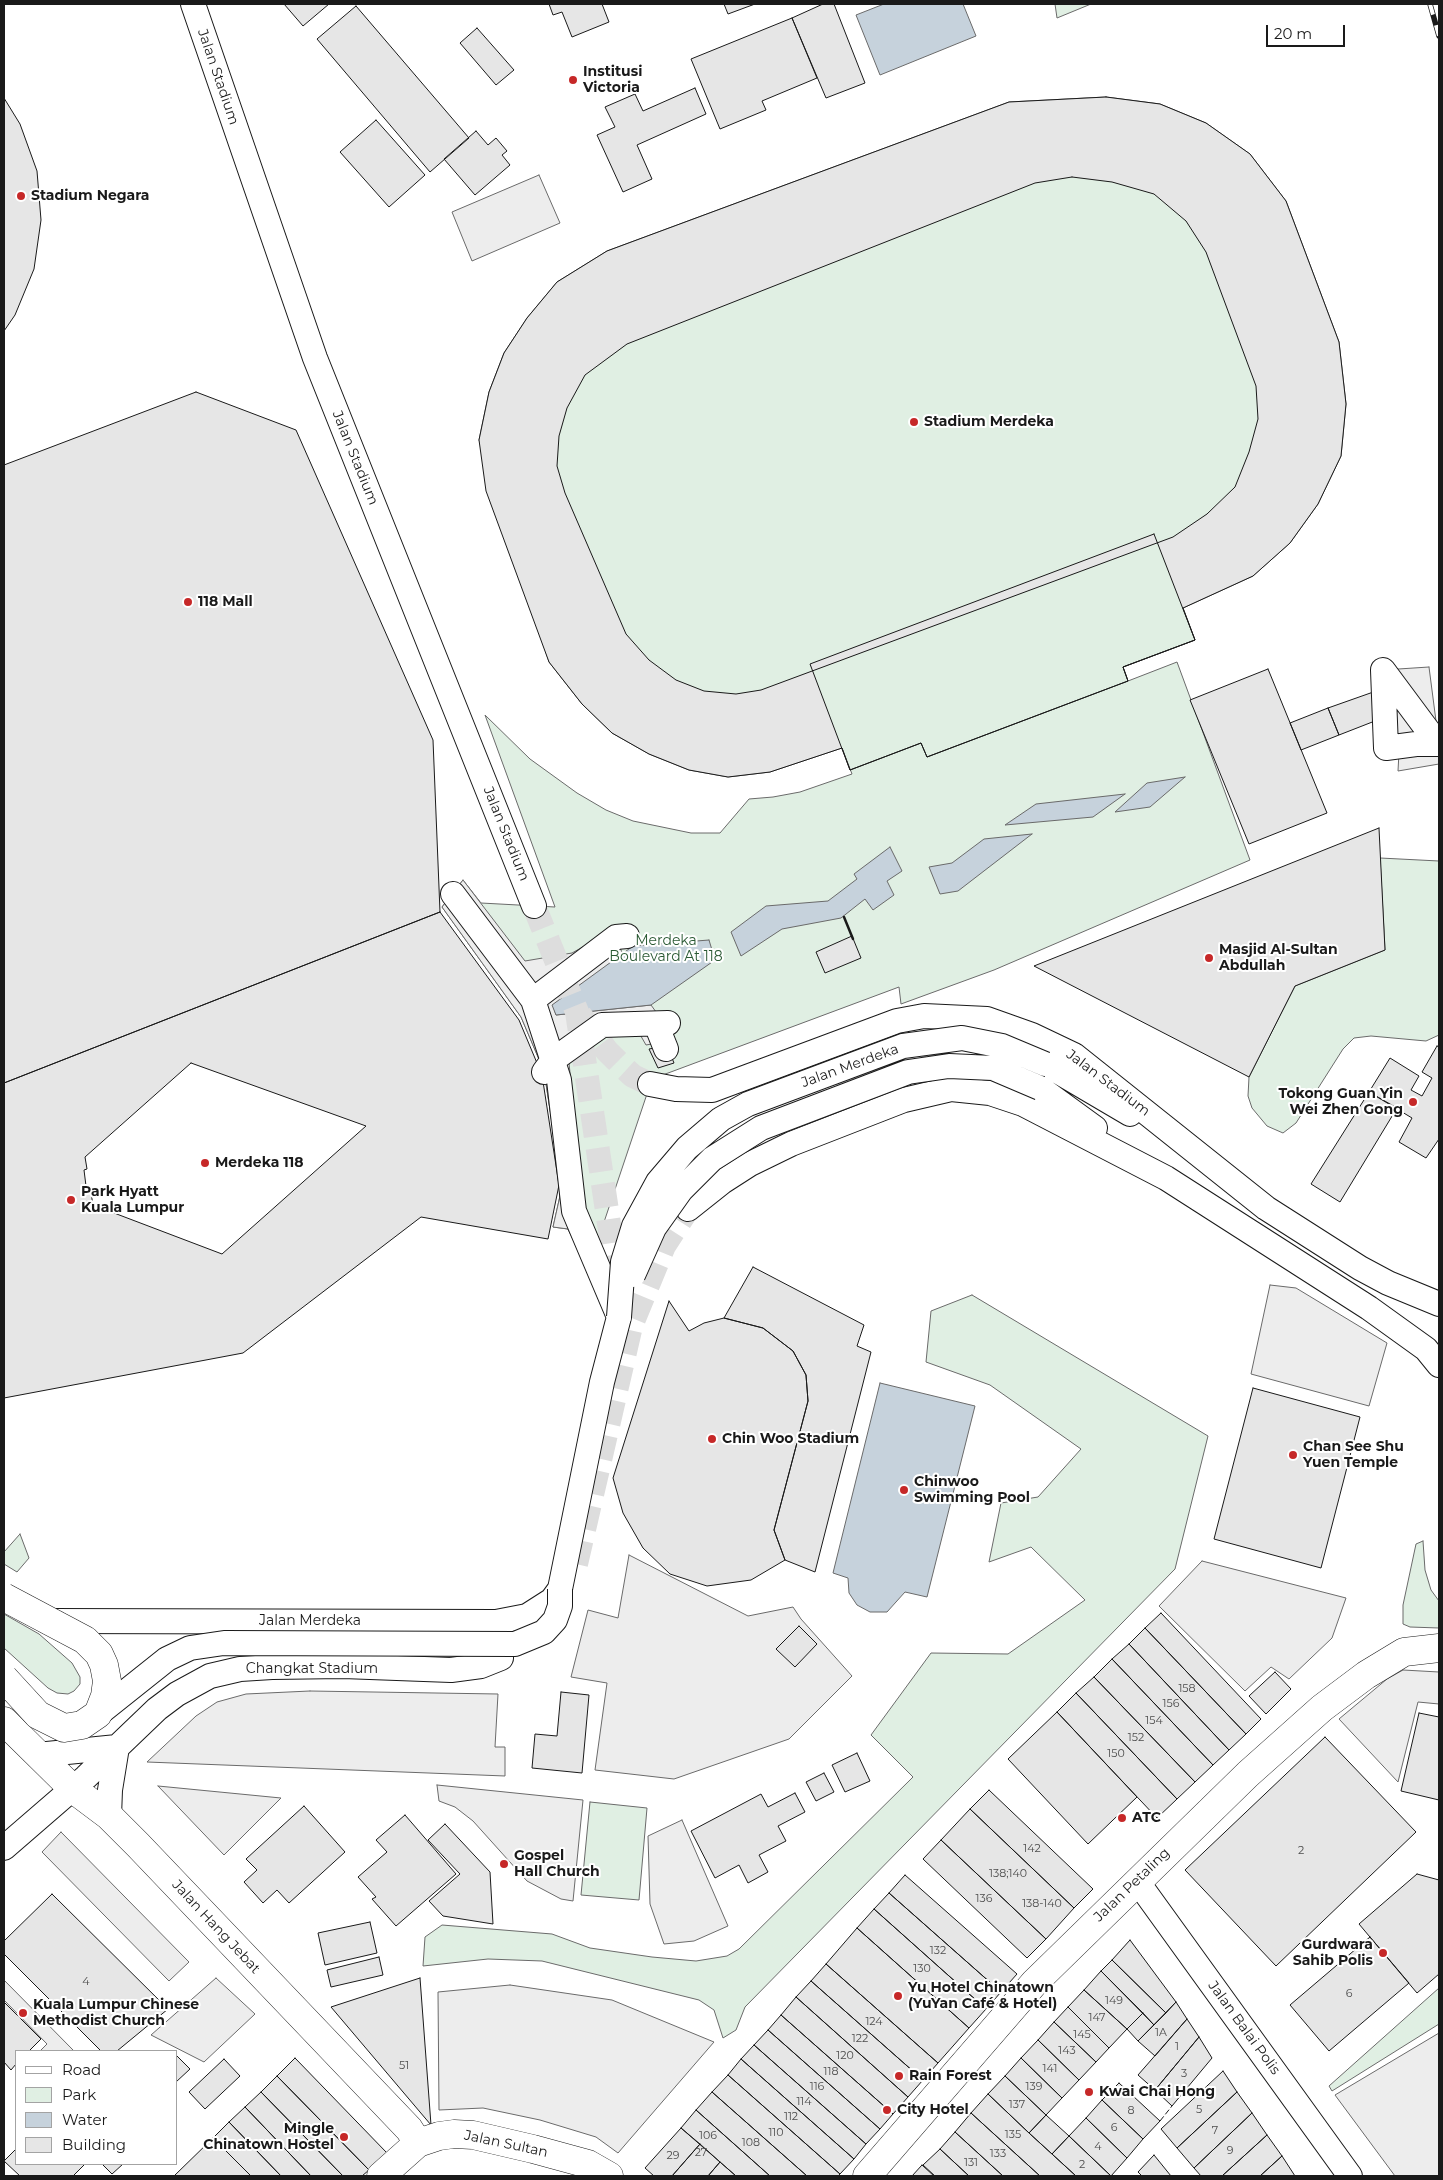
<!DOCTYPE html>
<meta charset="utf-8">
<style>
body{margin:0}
#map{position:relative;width:1443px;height:2180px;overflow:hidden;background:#fff;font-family:Montserrat,sans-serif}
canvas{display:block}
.frame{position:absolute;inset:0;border:5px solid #1a1a1a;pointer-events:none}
.legend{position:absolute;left:15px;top:2050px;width:162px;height:115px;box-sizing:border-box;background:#fff;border:1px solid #a3a3a3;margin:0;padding:6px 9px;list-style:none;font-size:15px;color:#1a1a1a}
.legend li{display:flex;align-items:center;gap:10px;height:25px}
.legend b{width:25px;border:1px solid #a3a3a3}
.scale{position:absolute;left:1266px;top:25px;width:79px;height:22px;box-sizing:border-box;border:2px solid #1a1a1a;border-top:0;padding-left:6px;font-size:15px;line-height:18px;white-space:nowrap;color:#1a1a1a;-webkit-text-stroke:4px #fff;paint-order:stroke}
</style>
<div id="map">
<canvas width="1443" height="2180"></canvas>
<div class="frame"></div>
<ul class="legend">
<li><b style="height:6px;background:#fff"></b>Road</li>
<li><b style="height:14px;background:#e0efe3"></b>Park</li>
<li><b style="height:14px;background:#c6d2dc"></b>Water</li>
<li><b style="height:14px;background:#e6e6e6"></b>Building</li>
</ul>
<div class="scale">20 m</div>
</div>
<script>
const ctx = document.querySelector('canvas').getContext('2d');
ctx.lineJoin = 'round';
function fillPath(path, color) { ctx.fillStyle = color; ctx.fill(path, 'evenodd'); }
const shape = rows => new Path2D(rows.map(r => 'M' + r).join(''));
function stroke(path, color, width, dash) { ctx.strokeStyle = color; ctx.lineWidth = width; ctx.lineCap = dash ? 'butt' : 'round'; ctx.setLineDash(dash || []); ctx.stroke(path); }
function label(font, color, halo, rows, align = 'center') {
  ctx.font = font + ' Montserrat,sans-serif'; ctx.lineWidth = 4; ctx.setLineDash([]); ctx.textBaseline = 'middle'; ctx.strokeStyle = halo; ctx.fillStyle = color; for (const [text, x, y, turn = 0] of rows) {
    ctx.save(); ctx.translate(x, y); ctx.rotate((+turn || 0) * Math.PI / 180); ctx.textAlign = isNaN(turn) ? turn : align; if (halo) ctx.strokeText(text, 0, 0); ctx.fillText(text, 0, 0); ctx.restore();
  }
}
const green = shape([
 [1055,4,1091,4,1057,18,1055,4],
 [1106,97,1160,104,1206,123,1250,154,1286,201,1339,342,1346,404,1341,456,1318,504,1290,543,1253,576,1183,608,1195,640,1123,667,1128,681,1177,662,1250,860,994,970,901,1004,899,987,652,1079,598,1240,590,1272,568,1229,553,1227,562,1187,544,1071,521,1017,442,907,463,880,481,903,555,907,485,715,530,759,577,793,606,810,633,821,691,833,720,833,749,799,773,797,800,792,852,774,842,748,770,772,728,777,689,770,649,754,612,733,582,704,549,662,479,440,489,392,504,353,527,318,557,282,607,251,1009,102,1106,97],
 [1380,858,1439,861,1439,1035,1426,1041,1371,1036,1354,1038,1343,1049,1296,1123,1283,1133,1267,1126,1252,1108,1248,1096,1249,1077,1295,986,1385,950,1380,858],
 [972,1295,1208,1436,1175,1569,745,2007,736,2030,723,2038,714,2010,699,2000,542,1961,488,1959,423,1966,425,1937,442,1925,552,1934,590,1948,652,1957,696,1961,727,1956,739,1949,913,1777,871,1735,931,1653,1008,1654,1085,1600,1031,1547,989,1562,1001,1503,1038,1497,1081,1449,990,1385,926,1362,931,1311,972,1295],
 [20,1534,29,1558,17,1572,4,1564,4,1552,20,1534],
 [1423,1541,1425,1570,1431,1590,1439,1601,1439,1628,1410,1627,1403,1624,1403,1605,1416,1544,1423,1541],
 [4,1614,39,1634,72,1663,80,1677,80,1684,74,1691,68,1694,57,1693,48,1688,4,1648,4,1614],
 [590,1802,647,1808,639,1900,581,1895,590,1802],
 [1439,1988,1439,2024,1332,2091,1329,2086,1439,1988]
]);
fillPath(green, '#e0efe3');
stroke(green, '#6a6a6a', 1);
const parking = shape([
 [539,175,560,223,472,261,452,212,539,175],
 [1429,667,1439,744,1439,764,1398,771,1399,752,1383,670,1429,667],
 [463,880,525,961,572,953,613,930,623,955,553,1005,556,1015,651,1005,664,1023,663,1042,646,1045,638,1031,605,1034,569,1063,590,1272,568,1229,553,1227,562,1187,544,1071,521,1017,442,907,463,880],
 [1270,1285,1296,1288,1387,1343,1369,1406,1251,1374,1270,1285],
 [629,1555,748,1616,793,1607,801,1619,852,1676,789,1739,674,1779,595,1770,607,1683,571,1677,588,1610,618,1618,629,1555],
 [1202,1561,1346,1598,1332,1638,1289,1679,1271,1667,1245,1691,1159,1606,1202,1561],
 [1403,1670,1439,1672,1439,1704,1418,1702,1398,1782,1339,1719,1387,1679,1403,1670],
 [310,1691,498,1694,495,1747,505,1747,505,1776,147,1762,196,1716,217,1702,246,1694,310,1691],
 [437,1785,583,1800,573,1901,561,1899,527,1881,473,1821,455,1807,439,1801,437,1785],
 [158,1786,281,1798,224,1855,158,1786],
 [682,1820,728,1926,694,1941,664,1944,650,1904,648,1836,682,1820],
 [61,1832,189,1962,169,1981,42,1852,61,1832],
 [216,1978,255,2014,204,2062,151,2035,216,1978],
 [4,1980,74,2051,40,2051,47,2044,4,2000,4,1980],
 [510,1985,612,2000,714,2042,618,2153,596,2137,540,2120,483,2108,439,2110,438,1992,510,1985],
 [1439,2033,1439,2176,1395,2176,1335,2095,1439,2033]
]);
fillPath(parking, '#ededed');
stroke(parking, '#6a6a6a', 1);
const water = shape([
 [884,4,963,4,976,36,880,75,856,15,884,4],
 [1185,777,1150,807,1115,812,1147,783,1185,777],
 [1125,794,1093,817,1005,825,1036,804,1125,794],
 [1032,834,958,891,940,894,929,867,952,863,984,839,1032,834],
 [890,847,902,871,887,881,894,895,873,910,865,899,841,918,782,929,741,956,731,932,766,906,828,901,857,879,854,874,890,847],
 [709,940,715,960,651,1005,556,1015,552,1005,633,946,709,940],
 [880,1383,975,1406,927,1597,905,1592,887,1612,870,1612,857,1605,849,1593,848,1578,833,1573,880,1383]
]);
fillPath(water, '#c6d2dc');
stroke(water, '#6a6a6a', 1);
const building = shape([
 [284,4,329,4,303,26,284,4],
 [549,4,602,4,609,22,572,37,562,12,553,15,549,4],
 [724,4,755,4,728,14,724,4],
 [823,4,834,4,865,83,826,98,792,18,823,4],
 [356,6,469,138,430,172,317,39,356,6],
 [792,18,817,78,762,101,766,110,720,129,691,59,792,18],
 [477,28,514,70,496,85,460,43,477,28],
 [695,88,706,114,637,145,652,179,623,192,597,135,615,127,605,107,635,94,643,111,695,88],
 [1106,97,1160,104,1206,123,1250,154,1286,201,1339,342,1346,404,1341,456,1318,504,1290,543,1253,576,1183,608,1195,640,1123,667,1128,681,927,757,921,743,850,770,842,748,770,772,728,777,689,770,649,754,612,733,582,704,549,662,486,491,479,440,489,392,504,353,527,318,557,282,607,251,1009,102,1106,97],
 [1072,177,1112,182,1154,194,1186,221,1206,252,1256,386,1258,419,1249,452,1235,487,1207,514,1173,537,761,690,736,694,704,691,676,680,649,660,626,634,565,493,557,466,559,436,567,408,585,375,627,344,1035,183,1072,177],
 [4,98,20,124,37,171,41,220,34,269,15,315,4,331,4,98],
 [376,120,425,175,389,207,340,152,376,120],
 [476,131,488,145,496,138,507,151,502,155,510,165,475,195,444,159,476,131],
 [196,392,296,430,433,740,440,912,4,1083,4,465,196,392],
 [1154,534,1195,640,1123,667,1128,681,927,757,921,743,850,770,810,664,1154,534],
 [1268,669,1327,813,1249,844,1190,700,1268,669],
 [1379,690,1380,719,1339,735,1328,708,1379,690],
 [1328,708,1339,735,1301,750,1290,723,1328,708],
 [1379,828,1385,950,1295,986,1249,1077,1034,966,1379,828],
 [440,912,519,1020,542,1075,559,1185,548,1239,421,1217,243,1353,4,1398,4,1083,440,912],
 [852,936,861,958,825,973,816,952,852,936],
 [667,1046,674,1063,658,1068,649,1049,667,1046],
 [1437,1046,1439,1047,1439,1139,1426,1158,1399,1142,1412,1118,1369,1092,1390,1058,1419,1076,1411,1090,1422,1096,1432,1078,1422,1072,1437,1046],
 [191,1063,366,1126,222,1254,93,1205,91,1193,87,1194,84,1170,87,1169,85,1157,191,1063],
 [1369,1092,1397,1108,1340,1202,1311,1184,1369,1092],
 [753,1267,864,1325,857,1346,871,1352,815,1572,785,1560,774,1530,808,1401,806,1375,793,1351,763,1328,724,1318,753,1267],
 [669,1301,689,1331,704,1323,724,1318,763,1328,793,1351,806,1375,808,1401,774,1530,785,1560,751,1580,707,1586,670,1574,643,1548,623,1513,613,1478,669,1301],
 [1253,1388,1360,1417,1321,1568,1214,1539,1253,1388],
 [1161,1613,1261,1719,1246,1734,1145,1628,1161,1613],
 [799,1626,817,1644,795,1667,776,1649,799,1626],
 [1145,1628,1246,1734,1229,1750,1129,1644,1145,1628],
 [1129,1644,1229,1750,1213,1765,1112,1659,1129,1644],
 [1112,1659,1213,1765,1195,1782,1094,1677,1112,1659],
 [1275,1672,1291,1689,1266,1714,1249,1696,1275,1672],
 [1094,1677,1195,1782,1177,1799,1076,1693,1094,1677],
 [561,1692,589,1695,582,1773,532,1768,535,1734,557,1736,561,1692],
 [1076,1693,1177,1799,1157,1818,1057,1712,1076,1693],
 [1057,1712,1137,1797,1088,1844,1008,1759,1057,1712],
 [1419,1713,1439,1717,1439,1800,1401,1791,1419,1713],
 [1325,1737,1416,1832,1276,1966,1185,1870,1325,1737],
 [857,1753,870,1781,845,1792,832,1765,857,1753],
 [824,1773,834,1792,816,1801,806,1782,824,1773],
 [989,1790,1093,1889,1074,1908,970,1809,989,1790],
 [795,1793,805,1812,778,1826,786,1841,759,1855,768,1872,748,1883,739,1865,715,1878,691,1831,761,1794,768,1807,795,1793],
 [304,1806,345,1852,289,1903,277,1890,263,1903,244,1882,257,1870,246,1859,304,1806],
 [970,1809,1074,1908,1046,1939,941,1840,970,1809],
 [405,1815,456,1874,396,1926,372,1899,376,1897,358,1877,387,1852,376,1840,405,1815],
 [445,1824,490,1872,493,1924,443,1916,429,1901,460,1874,428,1840,445,1824],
 [941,1840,1046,1939,1027,1958,923,1859,941,1840],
 [1417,1874,1439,1880,1439,1974,1417,1993,1359,1924,1417,1874],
 [905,1875,1017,1974,1001,1992,889,1893,905,1875],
 [889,1893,1001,1992,986,2009,874,1909,889,1893],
 [52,1894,168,2009,117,2051,101,2051,4,1954,4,1941,52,1894],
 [874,1909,986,2009,969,2028,857,1928,874,1909],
 [370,1922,377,1953,325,1965,318,1933,370,1922],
 [857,1928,969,2028,938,2063,826,1964,857,1928],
 [1370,1937,1409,1983,1329,2051,1290,2005,1370,1937],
 [1130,1940,1176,2002,1166,2013,1112,1960,1130,1940],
 [379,1957,383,1975,331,1987,327,1970,379,1957],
 [1112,1960,1166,2013,1154,2025,1101,1971,1112,1960],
 [826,1964,938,2063,923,2080,811,1981,826,1964],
 [1101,1971,1143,2013,1127,2029,1084,1990,1101,1971],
 [420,1978,431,2125,331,2007,420,1978],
 [811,1981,923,2080,908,2097,796,1997,811,1981],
 [1084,1990,1127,2029,1109,2048,1068,2007,1084,1990],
 [796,1997,908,2097,893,2114,781,2015,796,1997],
 [4,2002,41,2039,29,2051,16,2051,16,2064,11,2070,4,2062,4,2002],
 [1176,2002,1187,2019,1155,2056,1138,2041,1176,2002],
 [1068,2007,1109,2048,1096,2062,1054,2022,1068,2007],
 [1143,2013,1154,2025,1138,2041,1127,2029,1143,2013],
 [781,2015,893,2114,880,2129,768,2030,781,2015],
 [1187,2019,1199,2037,1155,2090,1138,2075,1187,2019],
 [1054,2022,1096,2062,1079,2080,1038,2040,1054,2022],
 [768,2030,880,2129,866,2144,754,2045,768,2030],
 [1199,2037,1212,2058,1172,2106,1155,2090,1199,2037],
 [1038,2040,1079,2080,1062,2098,1021,2058,1038,2040],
 [754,2045,866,2144,854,2159,741,2059,754,2045],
 [176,2055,190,2069,176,2082,176,2055],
 [295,2058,387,2153,369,2170,277,2076,295,2058],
 [1021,2058,1062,2098,1046,2115,1005,2076,1021,2058],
 [224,2059,240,2076,205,2109,189,2092,224,2059],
 [741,2059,854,2159,840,2174,728,2075,741,2059],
 [1223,2071,1237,2092,1177,2148,1161,2129,1223,2071],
 [728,2075,840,2174,838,2176,807,2176,712,2092,728,2075],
 [277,2076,369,2170,362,2176,343,2176,261,2092,277,2076],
 [1005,2076,1046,2115,1029,2133,988,2094,1005,2076],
 [1119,2083,1160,2121,1143,2139,1102,2100,1119,2083],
 [261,2092,343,2176,311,2176,245,2107,261,2092],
 [712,2092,807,2176,770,2176,696,2110,712,2092],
 [1237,2092,1252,2113,1194,2168,1177,2148,1237,2092],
 [988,2094,1029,2133,1076,2176,1040,2176,971,2113,988,2094],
 [1102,2100,1143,2139,1127,2158,1086,2118,1102,2100],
 [245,2107,311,2176,281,2176,229,2122,245,2107],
 [696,2110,770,2176,736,2176,681,2128,696,2110],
 [971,2113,1040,2176,1003,2176,955,2132,971,2113],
 [1252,2113,1267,2135,1222,2176,1201,2176,1194,2168,1252,2113],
 [1046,2115,1069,2136,1052,2154,1029,2133,1046,2115],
 [1086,2118,1127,2158,1111,2176,1069,2136,1086,2118],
 [229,2122,281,2176,251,2176,213,2138,229,2122],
 [681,2128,700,2144,672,2176,654,2176,645,2168,681,2128],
 [955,2132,1003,2176,969,2176,940,2149,955,2132],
 [1267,2135,1282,2156,1260,2176,1222,2176,1267,2135],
 [1069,2136,1111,2176,1076,2176,1052,2154,1069,2136],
 [213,2138,251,2176,174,2176,213,2138],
 [700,2144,720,2162,708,2176,672,2176,700,2144],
 [16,2149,16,2164,85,2164,73,2176,20,2176,4,2161,16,2149],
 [940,2149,969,2176,935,2176,923,2165,940,2149],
 [1154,2155,1171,2176,1142,2176,1138,2172,1154,2155],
 [1282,2156,1295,2176,1260,2176,1282,2156],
 [720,2162,736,2176,708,2176,720,2162],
 [102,2164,123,2164,112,2174,102,2164],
 [922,2165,934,2176,912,2176,922,2165]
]);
fillPath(building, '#e6e6e6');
stroke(building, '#1a1a1a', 1);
stroke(shape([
 [534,906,577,1012,614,1257,621,1285],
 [580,1015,607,1051,623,1067,633,1076,650,1084],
 [576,1564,631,1326,664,1246,688,1209]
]), '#ddd', 24, [24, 12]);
const street = shape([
 [193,4,315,358,534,906],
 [1438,744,1383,670,1386,748,1416,744,1439,744],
 [533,1000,616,937,627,936],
 [656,1024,666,1049],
 [1045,1064,1130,1114],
 [544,1072,553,1060,602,1025,668,1023],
 [650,1084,676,1089,712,1090,897,1021,924,1016,987,1019,1032,1035,1074,1055,1266,1208,1360,1268,1388,1283,1439,1304],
 [1040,1088,1095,1128],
 [688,1209,722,1182,750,1164,791,1144,904,1100,951,1089,990,1093,1023,1104,1166,1178,1369,1308,1426,1349,1439,1365],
 [48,1621,496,1622,527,1616,552,1600,560,1589,602,1382,619,1317,574,1211,559,1080,533,1000,453,894],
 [37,1755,117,1747],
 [109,1816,110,1790,117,1747],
 [4,1848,86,1777,157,1709,177,1694,210,1676,240,1669,272,1667,343,1666,451,1670,481,1666,501,1658],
 [1137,1881,1350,2176]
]);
const secondary = shape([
 [4,1721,73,1789,109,1816,138,1845,409,2129,418,2143],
 [381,2176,418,2143,439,2136,454,2134,473,2135,533,2149,588,2164,609,2176],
 [867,2176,1035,1982,1248,1774,1322,1708,1366,1675,1404,1652,1439,1648]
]);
stroke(street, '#1a1a1a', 26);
stroke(secondary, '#1a1a1a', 29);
stroke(street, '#fff', 24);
stroke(secondary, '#fff', 28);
const rail = shape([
 [1430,4,1439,36]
]);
stroke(rail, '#1a1a1a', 5.5);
stroke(rail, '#fff', 4, [11]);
const streetBridge = shape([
 [633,1275,654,1228,681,1190,712,1159,761,1128,908,1072,949,1066,993,1068,1040,1088],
 [619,1317,623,1262,634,1226,658,1182,687,1148,721,1119,748,1104,903,1046,962,1038,1002,1046,1045,1064],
 [98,1714,167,1659,190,1648,224,1643,515,1644,544,1632,555,1620,560,1606,560,1589]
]);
const secondaryBridge = shape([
 [4,1597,85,1640,99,1654,104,1665,107,1681,105,1696,98,1714,82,1725,64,1728,38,1715,4,1678]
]);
stroke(streetBridge, '#1a1a1a', 26, []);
stroke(secondaryBridge, '#1a1a1a', 29, []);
stroke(streetBridge, '#fff', 24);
stroke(secondaryBridge, '#fff', 28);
stroke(shape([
 [1160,2121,1172,2106]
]), '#1a1a1a', 1, [6, 2.5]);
stroke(shape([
 [844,917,853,939]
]), '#1a1a1a', 2.5);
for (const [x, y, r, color] of [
 [573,80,5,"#c62828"],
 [21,196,5,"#c62828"],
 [914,422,5,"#c62828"],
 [188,602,5,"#c62828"],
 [1209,958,5,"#c62828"],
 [1413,1102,5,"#c62828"],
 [205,1163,5,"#c62828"],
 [71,1200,5,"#c62828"],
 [712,1439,5,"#c62828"],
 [1293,1455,5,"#c62828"],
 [904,1490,5,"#c62828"],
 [1122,1818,5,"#c62828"],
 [504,1864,5,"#c62828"],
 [1383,1953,5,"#c62828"],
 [898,1996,5,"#c62828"],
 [23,2013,5,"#c62828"],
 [899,2076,5,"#c62828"],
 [1089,2092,5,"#c62828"],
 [887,2110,5,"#c62828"],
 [344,2137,5,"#c62828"]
]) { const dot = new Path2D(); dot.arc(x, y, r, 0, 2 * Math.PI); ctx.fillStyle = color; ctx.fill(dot); stroke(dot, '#fff', 2); }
label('11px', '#4d4d4d', null, [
 ["158",1187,1689],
 ["156",1171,1704],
 ["154",1154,1721],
 ["152",1136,1738],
 ["150",1116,1754],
 ["142",1032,1849],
 ["2",1301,1851],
 ["138;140",1008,1874],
 ["136",984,1899],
 ["138-140",1042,1904],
 ["132",938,1951],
 ["130",922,1969],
 ["4",86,1982],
 ["6",1349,1994],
 ["149",1114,2001],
 ["147",1097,2018],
 ["124",874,2022],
 ["1A",1161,2033],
 ["145",1082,2035],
 ["122",860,2039],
 ["1",1177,2047],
 ["143",1067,2051],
 ["120",845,2056],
 ["51",404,2066],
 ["141",1050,2069],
 ["118",831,2072],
 ["3",1184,2074],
 ["116",817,2087],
 ["139",1034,2087],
 ["114",804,2102],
 ["137",1017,2105],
 ["5",1199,2110],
 ["8",1131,2111],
 ["112",791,2117],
 ["6",1114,2128],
 ["7",1215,2131],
 ["110",776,2133],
 ["135",1013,2135],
 ["106",708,2136],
 ["108",751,2143],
 ["4",1098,2147],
 ["9",1230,2151],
 ["27",701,2153],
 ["133",998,2154],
 ["29",673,2156],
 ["131",971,2163],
 ["2",1082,2165]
]);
label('bold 14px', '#1a1a1a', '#fff', [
 ["Institusi",583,72],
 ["Victoria",583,88],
 ["Stadium Negara",31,196],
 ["Stadium Merdeka",924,422],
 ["118 Mall",198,602],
 ["Masjid Al-Sultan",1219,950],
 ["Abdullah",1219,966],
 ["Tokong Guan Yin",1403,1094,"right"],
 ["Wei Zhen Gong",1403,1110,"right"],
 ["Merdeka 118",215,1163],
 ["Park Hyatt",81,1192],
 ["Kuala Lumpur",81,1208],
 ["Chin Woo Stadium",722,1439],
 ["Chan See Shu",1303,1447],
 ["Yuen Temple",1303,1463],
 ["Chinwoo",914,1482],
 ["Swimming Pool",914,1498],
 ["ATC",1132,1818],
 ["Gospel",514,1856],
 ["Hall Church",514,1872],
 ["Gurdwara",1373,1945,"right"],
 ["Sahib Polis",1373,1961,"right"],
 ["Yu Hotel Chinatown",908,1988],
 ["(YuYan Café & Hotel)",908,2004],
 ["Kuala Lumpur Chinese",33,2005],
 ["Methodist Church",33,2021],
 ["Rain Forest",909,2076],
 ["Kwai Chai Hong",1099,2092],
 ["City Hotel",897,2110],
 ["Mingle",334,2129,"right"],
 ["Chinatown Hostel",334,2145,"right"]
], 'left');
label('14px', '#1a1a1a', '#fff', [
 ["Jalan Stadium",218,77,71],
 ["Jalan Stadium",355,458,68],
 ["Jalan Stadium",506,834,68],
 ["Jalan Merdeka",850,1066,-20],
 ["Jalan Stadium",1108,1083,37],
 ["Jalan Merdeka",310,1621],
 ["Changkat Stadium",312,1669],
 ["Jalan Petaling",1132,1885,-44],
 ["Jalan Hang Jebat",216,1927,47],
 ["Jalan Balai Polis",1244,2028,54],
 ["Jalan Sultan",506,2144,12]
]);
label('14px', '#2b5a34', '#fff', [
 ["Merdeka",666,941],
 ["Boulevard At 118",666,957]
]);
</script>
